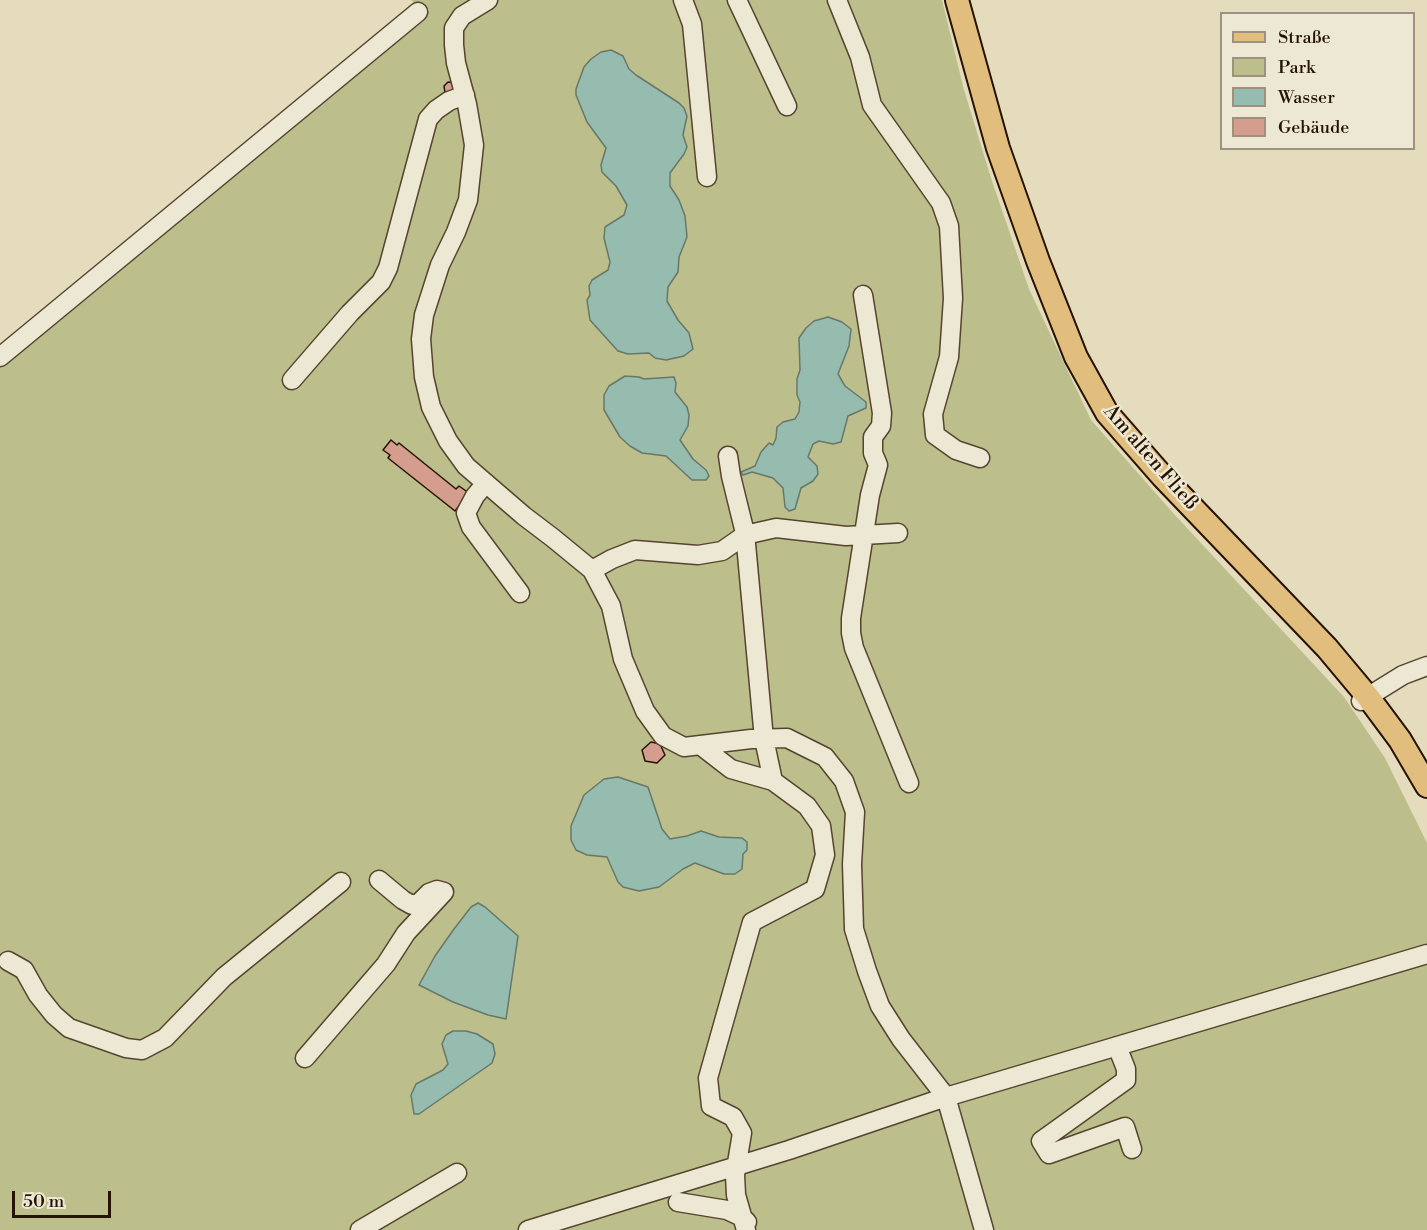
<!DOCTYPE html>
<meta charset="utf-8">
<style>
body{margin:0}
#map{position:relative;width:1427px;height:1230px;overflow:hidden;background:#e4dcbc;font-family:"Libre Bodoni",serif}
canvas{display:block}
.legend{position:absolute;left:1220px;top:12px;width:195px;height:138px;box-sizing:border-box;background:#ede8d3;border:2px solid #9d927f;margin:0;padding:8px 10px;list-style:none;font-size:18px;color:#251200}
.legend li{display:flex;align-items:center;gap:12px;height:30px}
.legend b{width:30px;border:2px solid #9d927f}
.scale{position:absolute;left:12px;top:1191px;width:99px;height:27px;box-sizing:border-box;border:3px solid #251200;border-top:0;padding-left:8px;font-size:18px;line-height:21px;white-space:nowrap;color:#251200;-webkit-text-stroke:4px #ede8d3;paint-order:stroke}
</style>
<div id="map">
<canvas width="1427" height="1230"></canvas>
<ul class="legend">
<li><b style="height:8px;background:#e2be7e"></b>Straße</li>
<li><b style="height:16px;background:#bcbe8b"></b>Park</li>
<li><b style="height:16px;background:#95bcae"></b>Wasser</li>
<li><b style="height:16px;background:#d59d8e"></b>Gebäude</li>
</ul>
<div class="scale">50 m</div>
</div>
<script>
const ctx = document.querySelector('canvas').getContext('2d');
ctx.lineJoin = 'round';
function fillPath(path, color) { ctx.fillStyle = color; ctx.fill(path, 'evenodd'); }
const shape = rows => new Path2D(rows.map(r => 'M' + r).join(''));
function stroke(path, color, width, dash) { ctx.strokeStyle = color; ctx.lineWidth = width; ctx.lineCap = dash ? 'butt' : 'round'; ctx.setLineDash(dash || []); ctx.stroke(path); }
function label(font, color, halo, rows, align = 'center') {
  ctx.font = font + ' "Libre Bodoni",serif'; ctx.lineWidth = 5; ctx.setLineDash([]); ctx.textBaseline = 'middle'; ctx.strokeStyle = halo; ctx.fillStyle = color; for (const [text, x, y, turn = 0] of rows) {
    ctx.save(); ctx.translate(x, y); ctx.rotate((+turn || 0) * Math.PI / 180); ctx.textAlign = isNaN(turn) ? turn : align; if (halo) ctx.strokeText(text, 0, 0); ctx.fillText(text, 0, 0); ctx.restore();
  }
}
fillPath(shape([
 [411,0,942,0,964,90,991,178,1029,289,1091,420,1174,514,1344,697,1385,758,1427,843,1427,1230,0,1230,0,363,426,11]
]), '#bcbe8b');
const water = shape([
 [611,50,623,56,629,69,636,75,679,103,684,108,687,116,683,135,687,147,684,154,670,173,670,186,679,200,685,216,687,237,679,257,678,272,668,287,667,301,678,320,689,333,693,349,684,356,666,360,655,358,649,353,628,354,618,351,590,320,587,300,590,295,589,286,592,280,608,270,610,262,604,238,605,227,624,215,627,205,616,186,602,172,601,165,606,148,587,122,576,95,576,89,584,67,591,59,601,52,611,50],
 [828,317,842,322,851,329,849,346,838,374,845,386,866,402,866,408,848,416,841,442,833,444,819,441,813,444,808,457,817,466,818,474,813,481,801,488,795,509,789,511,785,507,783,488,773,478,752,472,743,475,741,472,755,466,761,452,769,443,773,445,776,438,777,427,783,422,795,419,799,412,800,402,797,395,797,379,800,370,799,338,806,328,814,321,828,317],
 [625,376,639,377,644,379,674,377,676,383,675,392,687,407,689,415,688,426,680,440,693,459,706,470,709,476,706,480,692,480,666,456,642,453,630,446,620,437,604,410,604,395,609,386,625,376],
 [618,777,648,787,662,829,670,839,687,836,701,831,719,837,742,838,747,842,747,850,743,854,742,869,735,874,724,874,695,863,683,869,659,887,639,891,623,887,618,882,607,857,587,855,576,850,571,840,571,826,584,795,604,779,618,777],
 [478,903,485,907,518,936,506,1019,488,1015,453,1002,419,985,435,956,454,929,471,907,478,903],
 [453,1031,466,1031,477,1034,493,1044,495,1054,492,1063,419,1114,414,1114,411,1095,416,1084,443,1070,448,1064,442,1044,446,1035,453,1031]
]);
fillPath(water, '#95bcae');
stroke(water, '#687868', 1.5);
const building = shape([
 [448,82,455,83,457,89,452,94,445,93,444,86,448,82],
 [391,440,397,445,399,443,456,489,459,486,469,493,455,511,388,458,390,455,383,450,391,440],
 [651,742,660,744,665,755,657,763,645,761,642,750,651,742]
]);
fillPath(building, '#d59d8e');
stroke(building, '#251200', 1.5);
const minor = shape([
 [488,0,462,16,454,28,454,45,456,63,467,104,474,145,468,200,456,232,440,265,424,315,421,339,424,377,431,407,448,441,466,466,524,516,553,538,592,570,611,606,623,659,645,711,663,736,684,747,751,739,787,738,825,757,844,781,855,812,852,864,854,929,867,971,880,1006,901,1039,946,1097,984,1230],
 [683,0,692,24,707,177],
 [737,0,787,106],
 [837,0,860,57,872,105,941,203,949,226,953,298,949,357,933,414,935,435,956,450,980,458],
 [863,295,882,413,881,426,873,437,873,453,878,465,870,495,851,618,851,633,854,648,909,783],
 [0,357,418,12],
 [292,380,350,313,381,282,388,268,428,119,436,110,449,101,465,95],
 [728,456,731,476,745,533,764,739,773,781],
 [486,483,475,496,466,513,471,527,520,593],
 [592,570,612,559,635,550,698,555,722,551,745,535,776,528,846,536,898,533],
 [1361,701,1403,675,1427,666],
 [700,745,731,769,773,781,807,806,821,826,825,855,815,889,752,922,708,1078,711,1106,733,1117,742,1133,735,1175,736,1195,746,1230],
 [8,961,24,970,38,995,54,1015,69,1028,126,1048,142,1050,165,1038,224,977,341,882],
 [1117,1046,1126,1069,1126,1080,1041,1141,1049,1154,1125,1127,1132,1149],
 [305,1058,386,964,406,933,444,892,437,890,429,893,419,903,412,905,403,900,379,880],
 [678,1202,727,1210,742,1217,747,1222],
 [360,1230,457,1173],
 [528,1230,789,1150,946,1097,1427,954]
]);
const major = shape([
 [957,0,998,148,1038,261,1076,357,1107,413,1163,477,1327,648,1368,697,1400,740,1427,786]
]);
stroke(minor, '#55442f', 21);
stroke(major, '#251200', 26);
stroke(minor, '#ede8d3', 18);
stroke(major, '#e2be7e', 22);
label('20px', '#251200', '#ede8d3', [
 ["Am alten Fließ",1150,458,49]
]);
</script>
